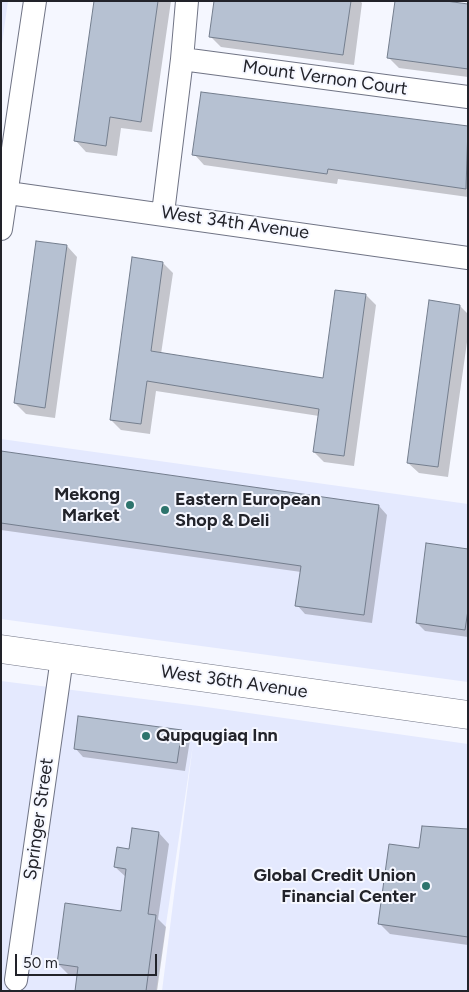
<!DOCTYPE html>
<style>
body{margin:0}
#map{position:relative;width:469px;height:992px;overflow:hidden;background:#f5f7ff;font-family:Figtree,sans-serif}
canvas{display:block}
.frame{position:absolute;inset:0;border:2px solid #22232a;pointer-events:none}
.scale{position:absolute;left:15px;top:954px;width:142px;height:22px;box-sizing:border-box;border:2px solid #22232a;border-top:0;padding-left:6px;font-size:15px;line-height:18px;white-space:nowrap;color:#22232a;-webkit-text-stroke:4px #f5f7ff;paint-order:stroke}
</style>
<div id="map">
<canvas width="469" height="992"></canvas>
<div class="frame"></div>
<div class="scale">50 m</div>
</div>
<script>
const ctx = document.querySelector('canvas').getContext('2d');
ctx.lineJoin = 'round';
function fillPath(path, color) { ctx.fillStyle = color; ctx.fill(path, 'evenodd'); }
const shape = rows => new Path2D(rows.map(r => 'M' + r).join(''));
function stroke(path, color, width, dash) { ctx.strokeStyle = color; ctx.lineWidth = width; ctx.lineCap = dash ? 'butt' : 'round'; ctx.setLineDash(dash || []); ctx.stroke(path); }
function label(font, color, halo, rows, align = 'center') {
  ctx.font = font + ' Figtree,sans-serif'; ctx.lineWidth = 4; ctx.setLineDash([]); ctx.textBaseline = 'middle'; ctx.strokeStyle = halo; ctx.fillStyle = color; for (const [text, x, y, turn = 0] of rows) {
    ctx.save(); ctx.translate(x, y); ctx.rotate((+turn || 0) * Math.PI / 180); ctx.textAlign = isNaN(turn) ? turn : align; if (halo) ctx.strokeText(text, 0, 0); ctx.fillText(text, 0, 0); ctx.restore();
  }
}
fillPath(shape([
 [1,1,8,1,1,51],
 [1,439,468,504,468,682,1,619],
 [1,681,199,706,468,744,468,991,162,991,193,744,156,991,1,991]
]), '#e4e9fe');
fillPath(shape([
 [96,1,171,1,152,132,121,128,117,156,86,152,75,140],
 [215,1,360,1,362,3,354,65,221,47,210,36],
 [468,5,468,77,399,68,388,57],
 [361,112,468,127,468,197,338,179,337,184,204,165,194,154,361,115],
 [67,246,77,257,55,418,26,414,15,403],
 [163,263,173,273,161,354,324,380,366,295,376,305,354,466,324,462,314,452,319,416,156,391,150,434,121,430,111,420],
 [460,306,468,314,468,335,448,477,419,473,408,463],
 [1,453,379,506,387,515,372,623,305,614,297,605,301,572,1,530],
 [468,550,468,637,425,631,417,623],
 [181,731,190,740,185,771,83,757,75,748],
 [468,831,468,945,390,934,380,924,420,849],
 [159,833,169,844,158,919,166,927,157,991,76,991,78,975,68,974,58,964,122,912,126,877,115,867,130,850]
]), '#0003');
const building = shape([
 [94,1,158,1,141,122,110,117,106,146,74,141,94,1],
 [214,1,351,1,343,55,209,37,214,1],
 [395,1,446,1,468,4,468,69,387,58,395,1],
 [201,92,468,126,466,189,328,169,327,174,192,155,201,92],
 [36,241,67,245,45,408,14,403,36,241],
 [132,257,163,262,151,351,323,378,335,290,366,294,344,456,313,452,319,409,147,381,141,424,110,420,132,257],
 [429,300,460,305,438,467,407,463,429,300],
 [1,451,379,505,364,615,295,606,301,566,1,523,1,451],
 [426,543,468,549,468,610,465,630,416,623,426,543],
 [78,716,182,730,177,763,74,749,78,716],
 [422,826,468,829,468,937,378,924,389,844,419,848,422,826],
 [132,828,159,832,148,914,156,915,146,991,75,991,78,967,57,964,65,903,121,911,126,869,114,867,117,847,129,849,132,828]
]);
fillPath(building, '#b6c1d2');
stroke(building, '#747e8e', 1);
const minor = shape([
 [182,59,468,97],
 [1,192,468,258],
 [163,213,182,59,187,1],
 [1,229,35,1],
 [16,980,62,658]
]);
const secondary = shape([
 [1,649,468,715]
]);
stroke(minor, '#707485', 24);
stroke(secondary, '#707485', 29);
stroke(minor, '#fff', 22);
stroke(secondary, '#fff', 28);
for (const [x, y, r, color] of [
 [130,505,5,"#2d746d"],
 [165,510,5,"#2d746d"],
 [146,736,5,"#2d746d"],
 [426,886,5,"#2d746d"]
]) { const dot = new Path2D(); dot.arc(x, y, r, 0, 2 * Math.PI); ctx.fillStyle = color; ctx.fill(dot); stroke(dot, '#f5f7ff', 2); }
label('18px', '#22232a', '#f5f7ff', [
 ["Mount Vernon Court",325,78,8],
 ["West 34th Avenue",235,223,8],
 ["West 36th Avenue",234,682,8],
 ["Springer Street",39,819,-82]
]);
label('bold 18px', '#22232a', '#f5f7ff', [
 ["Mekong",120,495],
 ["Market",120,516],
 ["Eastern European",175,500,"left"],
 ["Shop & Deli",175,521,"left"],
 ["Qupqugiaq Inn",156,736,"left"],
 ["Global Credit Union",416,876],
 ["Financial Center",416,897]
], 'right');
</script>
